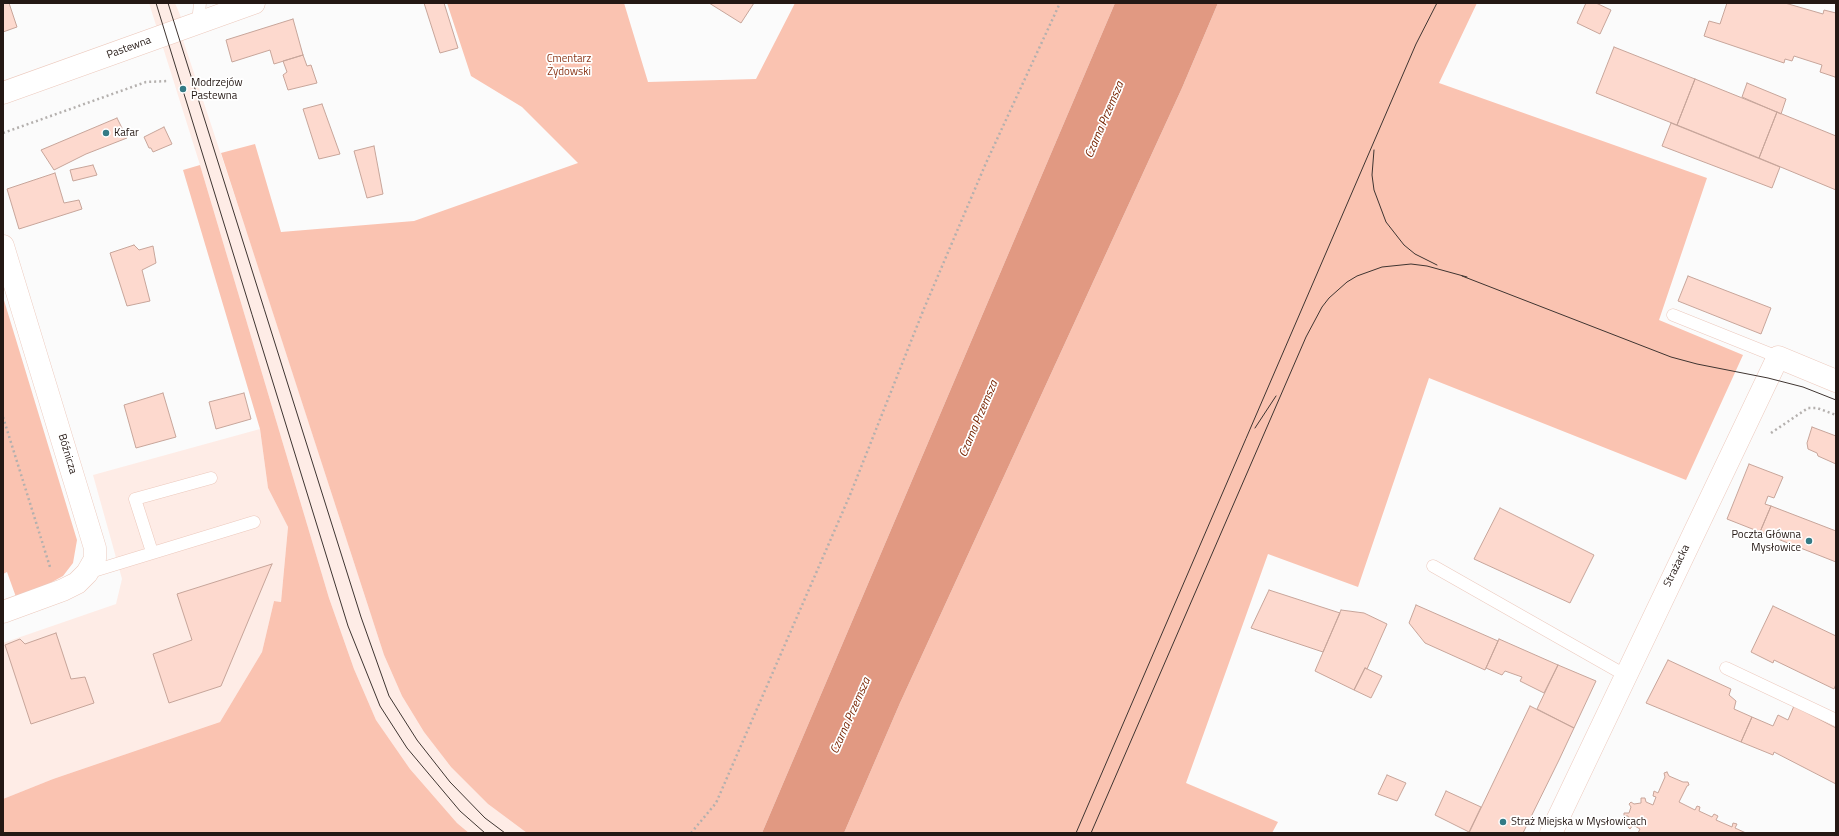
<!DOCTYPE html>
<meta charset="utf-8">
<style>
body{margin:0}
#map{position:relative;width:1839px;height:836px;overflow:hidden;background:#fbfbfb;font-family:"Titillium Web",sans-serif}
canvas{display:block}
.frame{position:absolute;inset:0;border:4px solid #241814;pointer-events:none}
</style>
<div id="map">
<canvas width="1839" height="836"></canvas>
<div class="frame"></div>
</div>
<script>
const ctx = document.querySelector('canvas').getContext('2d');
ctx.lineJoin = 'round';
function fillPath(path, color) { ctx.fillStyle = color; ctx.fill(path, 'evenodd'); }
const shape = rows => new Path2D(rows.map(r => 'M' + r).join(''));
function stroke(path, color, width, dash) { ctx.strokeStyle = color; ctx.lineWidth = width; ctx.lineCap = dash ? 'butt' : 'round'; ctx.setLineDash(dash || []); ctx.stroke(path); }
function label(font, color, halo, rows, align = 'center') {
  ctx.font = font + ' "Titillium Web",sans-serif'; ctx.lineWidth = 3.5; ctx.setLineDash([]); ctx.textBaseline = 'middle'; ctx.strokeStyle = halo; ctx.fillStyle = color; for (const [text, x, y, turn = 0] of rows) {
    ctx.save(); ctx.translate(x, y); ctx.rotate((+turn || 0) * Math.PI / 180); ctx.textAlign = isNaN(turn) ? turn : align; if (halo) ctx.strokeText(text, 0, 0); ctx.fillText(text, 0, 0); ctx.restore();
  }
}
fillPath(shape([
 [149,3,175,3,189,36,183,40,259,269,384,655,402,696,424,732,451,767,488,804,527,833,469,833,457,823,410,769,376,720,354,669,329,598,200,165],
 [260,429,268,488,288,527,281,602,274,601,262,652,220,722,53,779,3,799,3,643,116,604,122,579,93,475]
]), '#feece6');
fillPath(shape([
 [447,3,624,3,648,82,756,79,795,3,1115,3,762,833,527,833,488,804,451,767,424,732,402,696,384,655,221,153,255,144,281,232,414,221,578,163,522,107,471,76],
 [1218,3,1477,3,1439,83,1707,178,1659,320,1743,355,1686,480,1429,378,1358,587,1268,554,1186,783,1278,822,1272,833,844,833,900,703,1182,88],
 [200,165,329,598,354,669,376,720,410,769,457,823,469,833,3,833,3,799,53,779,220,722,262,652,274,601,281,602,288,527,268,488,260,429,183,170],
 [3,297,77,540,73,563,63,576,43,587,16,597,7,572,3,574]
]), '#fac3b1');
fillPath(shape([
 [1115,3,1218,3,1182,88,900,703,844,833,762,833]
]), '#e19982');
const building = shape([
 [3,3,9,3,17,27,3,32,3,3],
 [424,3,444,3,458,48,440,53,424,3],
 [709,3,754,3,741,23,709,3],
 [1586,3,1596,3,1611,10,1600,34,1577,23,1586,3],
 [1727,3,1785,3,1823,14,1824,10,1836,13,1836,79,1835,77,1820,72,1822,65,1794,56,1792,61,1785,59,1784,63,1704,36,1709,21,1720,24,1727,3],
 [293,19,303,55,274,64,270,50,232,62,226,40,293,19],
 [1614,47,1695,79,1677,125,1596,93,1614,47],
 [303,55,307,66,311,65,317,83,288,90,283,75,287,72,283,61,303,55],
 [1695,79,1777,112,1759,158,1677,125,1695,79],
 [1747,83,1786,99,1781,114,1742,97,1747,83],
 [322,104,340,154,319,159,303,109,322,104],
 [1777,112,1836,136,1836,190,1759,158,1777,112],
 [117,118,127,138,86,154,54,170,41,150,117,118],
 [1671,123,1780,167,1772,188,1662,146,1671,123],
 [164,127,172,144,153,152,151,148,149,148,144,137,164,127],
 [374,146,383,194,367,198,354,151,374,146],
 [93,165,97,175,73,181,70,170,93,165],
 [55,173,64,203,79,200,82,209,19,229,7,189,55,173],
 [134,245,139,250,153,246,156,263,142,270,150,301,127,306,110,253,134,245],
 [1688,276,1771,308,1761,334,1678,301,1688,276],
 [163,393,176,437,136,448,124,405,163,393],
 [244,393,251,419,216,429,209,402,244,393],
 [1812,427,1836,436,1836,464,1818,456,1817,453,1808,449,1807,443,1812,427],
 [1749,464,1783,477,1774,498,1768,496,1765,504,1771,506,1760,532,1727,519,1749,464],
 [1771,506,1836,531,1836,562,1760,532,1771,506],
 [1500,508,1594,555,1570,603,1474,559,1500,508],
 [272,564,221,686,169,703,153,654,192,640,177,594,272,564],
 [1269,590,1340,613,1323,652,1251,628,1269,590],
 [1416,605,1498,641,1485,670,1425,643,1409,623,1416,605],
 [1773,606,1836,636,1836,684,1834,689,1774,660,1773,663,1751,652,1773,606],
 [1341,610,1364,613,1387,624,1367,669,1365,668,1354,690,1315,671,1341,610],
 [56,633,71,679,85,677,94,703,31,724,5,645,20,639,25,644,56,633],
 [1499,639,1558,665,1544,693,1520,681,1522,677,1505,671,1502,675,1486,668,1499,639],
 [1668,660,1731,689,1729,695,1736,701,1734,709,1752,717,1741,742,1646,703,1668,660],
 [1558,665,1596,681,1574,728,1537,709,1558,665],
 [1365,668,1382,676,1371,698,1354,690,1365,668],
 [1530,706,1574,728,1559,760,1523,833,1469,833,1530,706],
 [1794,706,1836,728,1836,784,1774,752,1773,755,1741,742,1752,717,1773,726,1778,715,1788,720,1794,706],
 [1667,772,1669,776,1683,782,1688,782,1689,785,1687,786,1679,802,1695,810,1697,806,1700,807,1699,811,1712,817,1714,814,1718,816,1716,820,1732,827,1733,823,1737,824,1735,828,1746,833,1638,833,1640,829,1633,825,1630,829,1628,827,1631,823,1628,816,1624,816,1624,813,1629,813,1631,807,1629,804,1631,802,1634,804,1641,803,1641,798,1645,798,1646,802,1653,805,1656,797,1653,796,1654,791,1658,793,1665,777,1664,773,1667,772],
 [1387,775,1406,783,1397,801,1378,794,1387,775],
 [1446,791,1481,807,1469,832,1435,815,1446,791]
]);
fillPath(building, '#fdd9ce');
stroke(building, '#c7a59a', 1);
const lane = shape([
 [198,23,200,3],
 [1673,315,1778,357],
 [152,552,135,499,211,478],
 [1433,566,1625,675],
 [87,573,254,522],
 [1726,668,1836,720]
]);
const street = shape([
 [3,93,254,3],
 [3,246,95,548,95,559,87,573,77,583,63,590,3,612],
 [1551,833,1778,357,1836,381]
]);
stroke(lane, '#ecc9bd', 13);
stroke(street, '#ecc9bd', 23);
stroke(shape([
 [3,133,146,82,168,81],
 [3,417,50,567],
 [1771,433,1808,408,1817,408,1836,415],
 [691,833,716,803,850,495,923,311,986,163,1060,3]
]), '#b4b0ae', 2.5, [2, 3]);
stroke(lane, '#fff', 12);
stroke(street, '#fff', 22);
stroke(shape([
 [156,3,348,626,380,706,407,748,460,811,485,833],
 [168,3,361,617,389,696,417,740,450,782,485,818,505,833],
 [1374,150,1372,175,1374,190,1386,222,1404,245,1415,254,1437,265],
 [1462,276,1671,357,1697,364,1768,378,1803,387,1836,400],
 [1255,428,1276,396],
 [1076,833,1416,44,1437,3],
 [1091,833,1306,337,1322,307,1329,298,1347,282,1357,276,1382,267,1411,264,1427,266,1467,277]
]), '#3f3531', 1);
for (const [x, y, r, color] of [
 [183,89,4,"#337a85"],
 [106,133,4,"#337a85"],
 [1809,541,4,"#337a85"],
 [1503,822,4,"#337a85"]
]) { const dot = new Path2D(); dot.arc(x, y, r, 0, 2 * Math.PI); ctx.fillStyle = color; ctx.fill(dot); stroke(dot, '#fff', 1.5); }
label('11px', '#241814', '#fff', [
 ["Pastewna",129,48,-20],
 ["Bóźnicza",67,454,73],
 ["Strażacka",1677,566,-64]
]);
label('11px', '#8a3618', '#fff', [
 ["Cmentarz",569,59],
 ["Żydowski",569,72]
]);
label('11px', '#241814', '#fff', [
 ["Modrzejów",191,83],
 ["Pastewna",191,96],
 ["Kafar",114,133],
 ["Poczta Główna",1801,535,"right"],
 ["Mysłowice",1801,548,"right"],
 ["Straż Miejska w Mysłowicach",1511,822]
], 'left');
label('italic 12px', '#782503', '#fff', [
 ["Czarna Przemsza",1105,120,-67],
 ["Czarna Przemsza",979,419,-67],
 ["Czarna Przemsza",851,716,-66]
]);
</script>
